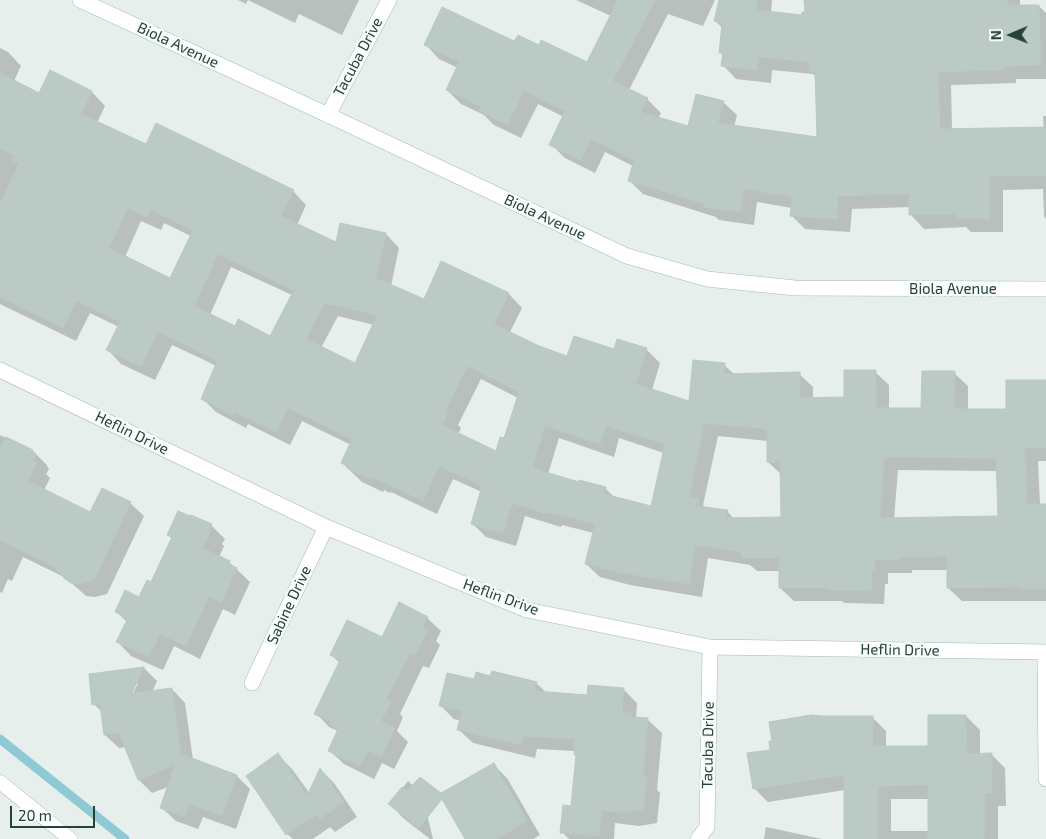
<!DOCTYPE html>
<style>
body{margin:0}
#map{position:relative;width:1046px;height:839px;overflow:hidden;background:#e6efeb;font-family:"Exo 2",sans-serif}
canvas{display:block}
.north{position:absolute;left:986px;top:10px;width:50px;height:50px;-webkit-text-stroke:4px #f7fbf9;paint-order:stroke;rotate:269deg;font-size:14px;font-weight:700;line-height:20px;text-align:center;color:#24423a}
.north::after{content:'';display:block;margin:auto;width:18px;height:22px;background:#24423a;clip-path:polygon(50% 0,100% 100%,50% 72%,0 100%)}
.scale{position:absolute;left:10px;top:806px;width:85px;height:22px;box-sizing:border-box;border:2px solid #24423a;border-top:0;padding-left:6px;font-size:15px;line-height:18px;white-space:nowrap;color:#24423a;-webkit-text-stroke:4px #f7fbf9;paint-order:stroke}
</style>
<div id="map">
<canvas width="1046" height="839"></canvas>
<div class="north">N</div>
<div class="scale">20 m</div>
</div>
<script>
const ctx = document.querySelector('canvas').getContext('2d');
ctx.lineJoin = 'round';
function fillPath(path, color) { ctx.fillStyle = color; ctx.fill(path, 'evenodd'); }
const shape = rows => new Path2D(rows.map(r => 'M' + r).join(''));
function stroke(path, color, width, dash) { ctx.strokeStyle = color; ctx.lineWidth = width; ctx.lineCap = dash ? 'butt' : 'round'; ctx.setLineDash(dash || []); ctx.stroke(path); }
function label(font, color, halo, rows, align = 'center') {
  ctx.font = font + ' "Exo 2",sans-serif'; ctx.lineWidth = 5; ctx.setLineDash([]); ctx.textBaseline = 'middle'; ctx.strokeStyle = halo; ctx.fillStyle = color; for (const [text, x, y, turn = 0] of rows) {
    ctx.save(); ctx.translate(x, y); ctx.rotate((+turn || 0) * Math.PI / 180); ctx.textAlign = isNaN(turn) ? turn : align; if (halo) ctx.strokeText(text, 0, 0); ctx.fillText(text, 0, 0); ctx.restore();
  }
}
fillPath(shape([
 [238,0,359,0,342,35,299,14,295,23,248,0,246,4],
 [576,0,715,0,703,26,668,14,629,90,647,99,661,113,658,119,688,128,723,102,737,115,734,127,819,139,817,78,813,74,772,70,771,83,736,79,723,65,724,56,720,52,723,28,715,21,721,0,772,0,771,13,804,17,806,13,806,0,1020,0,1020,6,1039,6,1046,13,1046,79,1016,79,1016,83,951,85,952,130,1044,129,1043,116,1046,116,1046,219,1044,216,1043,189,1003,190,1003,232,971,232,966,227,924,229,911,215,911,207,852,209,850,232,805,229,791,215,792,208,757,202,754,225,719,220,716,217,643,194,629,180,633,166,605,152,595,173,565,158,551,144,564,117,538,104,521,138,494,125,484,115,461,104,447,90,458,68,439,59,426,45,515,43,539,47,587,63,611,16],
 [0,48,8,52,21,66,14,81,39,94,51,72,92,92,105,106,97,123,147,146,293,191,306,205,297,225,336,244,386,234,399,248,391,286,424,301,442,263,509,294,522,308,509,334,538,348,568,358,614,351,646,349,660,363,652,390,690,402,724,365,735,375,799,374,813,387,813,399,845,399,875,372,889,385,889,410,922,410,954,373,968,386,968,410,1007,410,1046,382,1046,461,1038,461,1040,505,1046,505,1046,601,962,601,948,588,948,570,912,570,912,573,888,573,888,584,885,584,884,604,844,603,842,601,794,601,780,588,780,571,757,571,750,565,708,558,702,597,630,585,600,577,586,564,594,533,562,525,561,527,525,516,516,546,486,537,472,523,482,492,453,479,437,514,391,492,390,493,384,490,383,492,362,482,342,463,351,445,302,421,290,445,248,424,246,428,216,412,202,398,216,366,200,358,172,345,155,380,121,364,108,350,119,327,90,313,76,341,0,304],
 [141,221,161,230,164,223,191,236,171,280,125,257],
 [231,267,292,295,271,338,235,327,210,315],
 [338,316,374,325,356,365,321,348],
 [481,379,518,398,505,439,497,453,458,434,461,428,458,425],
 [718,436,768,441,768,462,782,475,782,518,734,519,727,511,706,508,703,505],
 [559,438,614,457,619,438,664,453,652,508,615,498,605,488,580,484,548,474],
 [898,470,998,471,1000,517,894,519],
 [0,435,33,451,46,464,49,469,46,474,50,478,44,490,91,513,130,503,144,516,107,594,95,597,86,596,66,578,23,557,12,581,8,579,2,593,0,592],
 [211,525,225,539,222,544,224,546,219,557,229,562,250,582,235,615,223,609,200,659,174,646,163,670,131,656,118,642,127,622,117,612,139,598,152,583,172,539,168,535],
 [427,618,441,631,436,641,440,645,429,668,423,666,400,714,403,717,397,731,408,742,394,769,382,763,374,779,344,764,330,751,338,731,329,727,316,713,340,663,331,655,382,639],
 [144,668,157,681,152,692,172,689,185,703,193,760,237,776,250,789,236,829,203,817,198,829,176,821,162,808,168,787,152,793,139,780,126,747,119,748,105,735,103,713,94,704,90,675],
 [135,683,138,683,130,700,128,699],
 [491,677,536,683,547,693,588,696,623,689,637,703,636,719,648,720,662,733,657,790,660,793,657,823,639,826,615,823,614,839,569,839,562,832,572,807,577,756,575,751,537,749,535,758,473,743,459,730,461,721,454,719,441,706,475,681],
 [966,716,980,730,980,755,991,754,1005,768,1006,806,998,806,998,839,846,839,845,790,768,802,754,788,771,751,872,717,886,731,886,747,929,747],
 [891,799,929,799,929,831,891,831],
 [278,755,292,769,310,794,321,770,334,783,357,817,335,832,330,827,313,839,293,839,287,834],
 [493,764,507,778,540,835,533,839,467,839],
 [408,781,422,794,433,839,430,839,403,818,390,804],
 [766,827,822,839,764,839]
]), '#0003');
stroke(shape([
 [0,739,125,839]
]), '#8ec9d4', 9);
const building = shape([
 [618,0,655,0,613,81,648,98,641,112,688,126,696,94,724,101,718,123,817,137,815,72,809,72,809,62,759,57,757,70,721,66,723,53,719,53,722,24,714,21,719,0,757,0,756,10,802,15,802,12,805,12,804,0,1007,0,1007,5,1039,5,1041,65,1003,66,1003,70,938,72,940,129,1046,127,1046,176,990,176,990,219,956,219,956,214,909,215,909,194,838,196,837,219,790,216,792,197,744,189,740,212,704,207,705,204,628,181,634,160,591,139,581,160,549,145,565,111,524,91,507,125,479,111,481,107,446,90,459,62,424,45,442,7,514,41,518,35,539,45,541,40,587,62,618,0],
 [50,70,92,91,81,114,146,144,156,123,294,190,281,216,336,242,340,223,386,233,376,278,424,299,441,261,509,293,494,324,539,346,567,356,574,336,614,349,617,339,647,348,636,384,689,401,693,360,725,363,724,374,800,372,800,398,844,397,844,370,876,370,876,408,921,408,922,371,955,371,954,409,1006,409,1006,380,1046,380,1046,448,1025,448,1027,504,1046,504,1046,589,1022,589,1022,587,947,588,947,556,899,557,899,560,875,560,875,571,872,571,871,591,829,590,829,588,779,588,779,558,742,558,742,552,695,545,689,584,616,572,585,564,595,524,548,512,548,514,512,503,503,533,477,526,471,524,482,486,439,466,423,501,377,479,376,480,370,477,369,479,347,468,348,466,341,463,352,439,288,408,276,432,234,412,232,415,201,399,217,361,185,345,158,332,141,367,106,350,120,322,76,301,63,328,0,297,0,204,19,163,12,160,14,155,0,148,0,73,39,93,50,70],
 [128,208,147,217,151,210,193,230,170,278,109,248,128,208],
 [218,254,294,290,270,336,238,319,235,326,194,306,218,254],
 [324,303,377,315,355,363,306,339,324,303],
 [467,366,519,392,504,438,500,437,496,451,442,425,448,413,445,412,467,366],
 [704,423,767,429,767,462,780,462,781,517,726,518,728,510,697,506,699,499,689,497,704,423],
 [545,426,600,444,606,426,665,444,651,506,604,494,606,487,579,480,579,482,532,468,545,426],
 [884,457,996,458,998,516,880,518,884,457],
 [6,437,33,450,32,452,36,454,33,461,37,463,28,481,90,512,102,488,131,502,94,580,81,584,71,583,65,579,55,567,0,540,0,449,6,437],
 [178,511,190,516,191,515,212,524,209,530,211,531,203,548,230,561,229,564,237,568,221,602,209,596,186,646,160,634,149,657,116,642,128,618,115,612,125,590,139,597,147,580,151,582,172,537,167,535,178,511],
 [399,602,428,617,422,628,427,631,415,655,410,653,386,700,391,702,381,721,395,728,381,757,368,750,360,766,328,751,338,729,330,725,331,722,314,714,340,660,330,655,347,620,382,637,399,602],
 [144,667,132,693,172,688,181,754,237,775,222,816,189,804,185,817,160,808,175,765,138,780,119,733,104,735,100,704,92,705,89,674,144,667],
 [492,671,537,682,535,691,587,695,588,685,624,688,622,713,631,713,631,717,648,718,643,777,647,778,643,809,625,813,602,810,599,836,560,833,563,805,571,806,576,755,574,755,575,739,524,736,521,745,457,730,462,711,439,706,447,673,474,679,476,672,490,676,492,671],
 [811,715,822,716,873,716,873,746,928,746,928,715,966,715,967,754,992,753,992,793,985,793,984,839,928,839,928,785,878,786,878,839,844,839,844,775,753,789,747,753,770,750,769,741,772,741,769,722,811,715],
 [278,753,307,796,320,768,344,802,320,819,316,814,286,835,246,776,278,753],
 [494,763,527,821,496,839,465,839,442,799,419,828,388,804,402,787,407,791,420,777,441,793,494,763]
]);
fillPath(building, '#bbcac4');
stroke(building, '#b8c9c2', 1);
const lane = shape([
 [0,782,70,839]
]);
const street = shape([
 [328,115,389,0],
 [0,370,326,527,527,610,710,647,1046,652],
 [1045,652,1046,779],
 [252,683,326,527],
 [698,839,707,827,710,647]
]);
const secondary = shape([
 [80,0,328,115,627,256,707,279,795,288,1046,289]
]);
stroke(lane, '#a8b8b2', 15);
stroke(street, '#a8b8b2', 16);
stroke(secondary, '#a4bbb3', 16);
stroke(lane, '#fff', 14);
stroke(street, '#fff', 15);
stroke(secondary, '#fff', 15);
label('15px', '#24423a', '#f7fbf9', [
 ["Biola Avenue",178,45,25],
 ["Tacuba Drive",358,57,-62],
 ["Biola Avenue",545,217,25],
 ["Biola Avenue",953,289],
 ["Heflin Drive",132,433,26],
 ["Heflin Drive",501,597,20],
 ["Sabine Drive",289,605,-65],
 ["Heflin Drive",900,650,1],
 ["Tacuba Drive",708,745,-89]
]);
</script>
